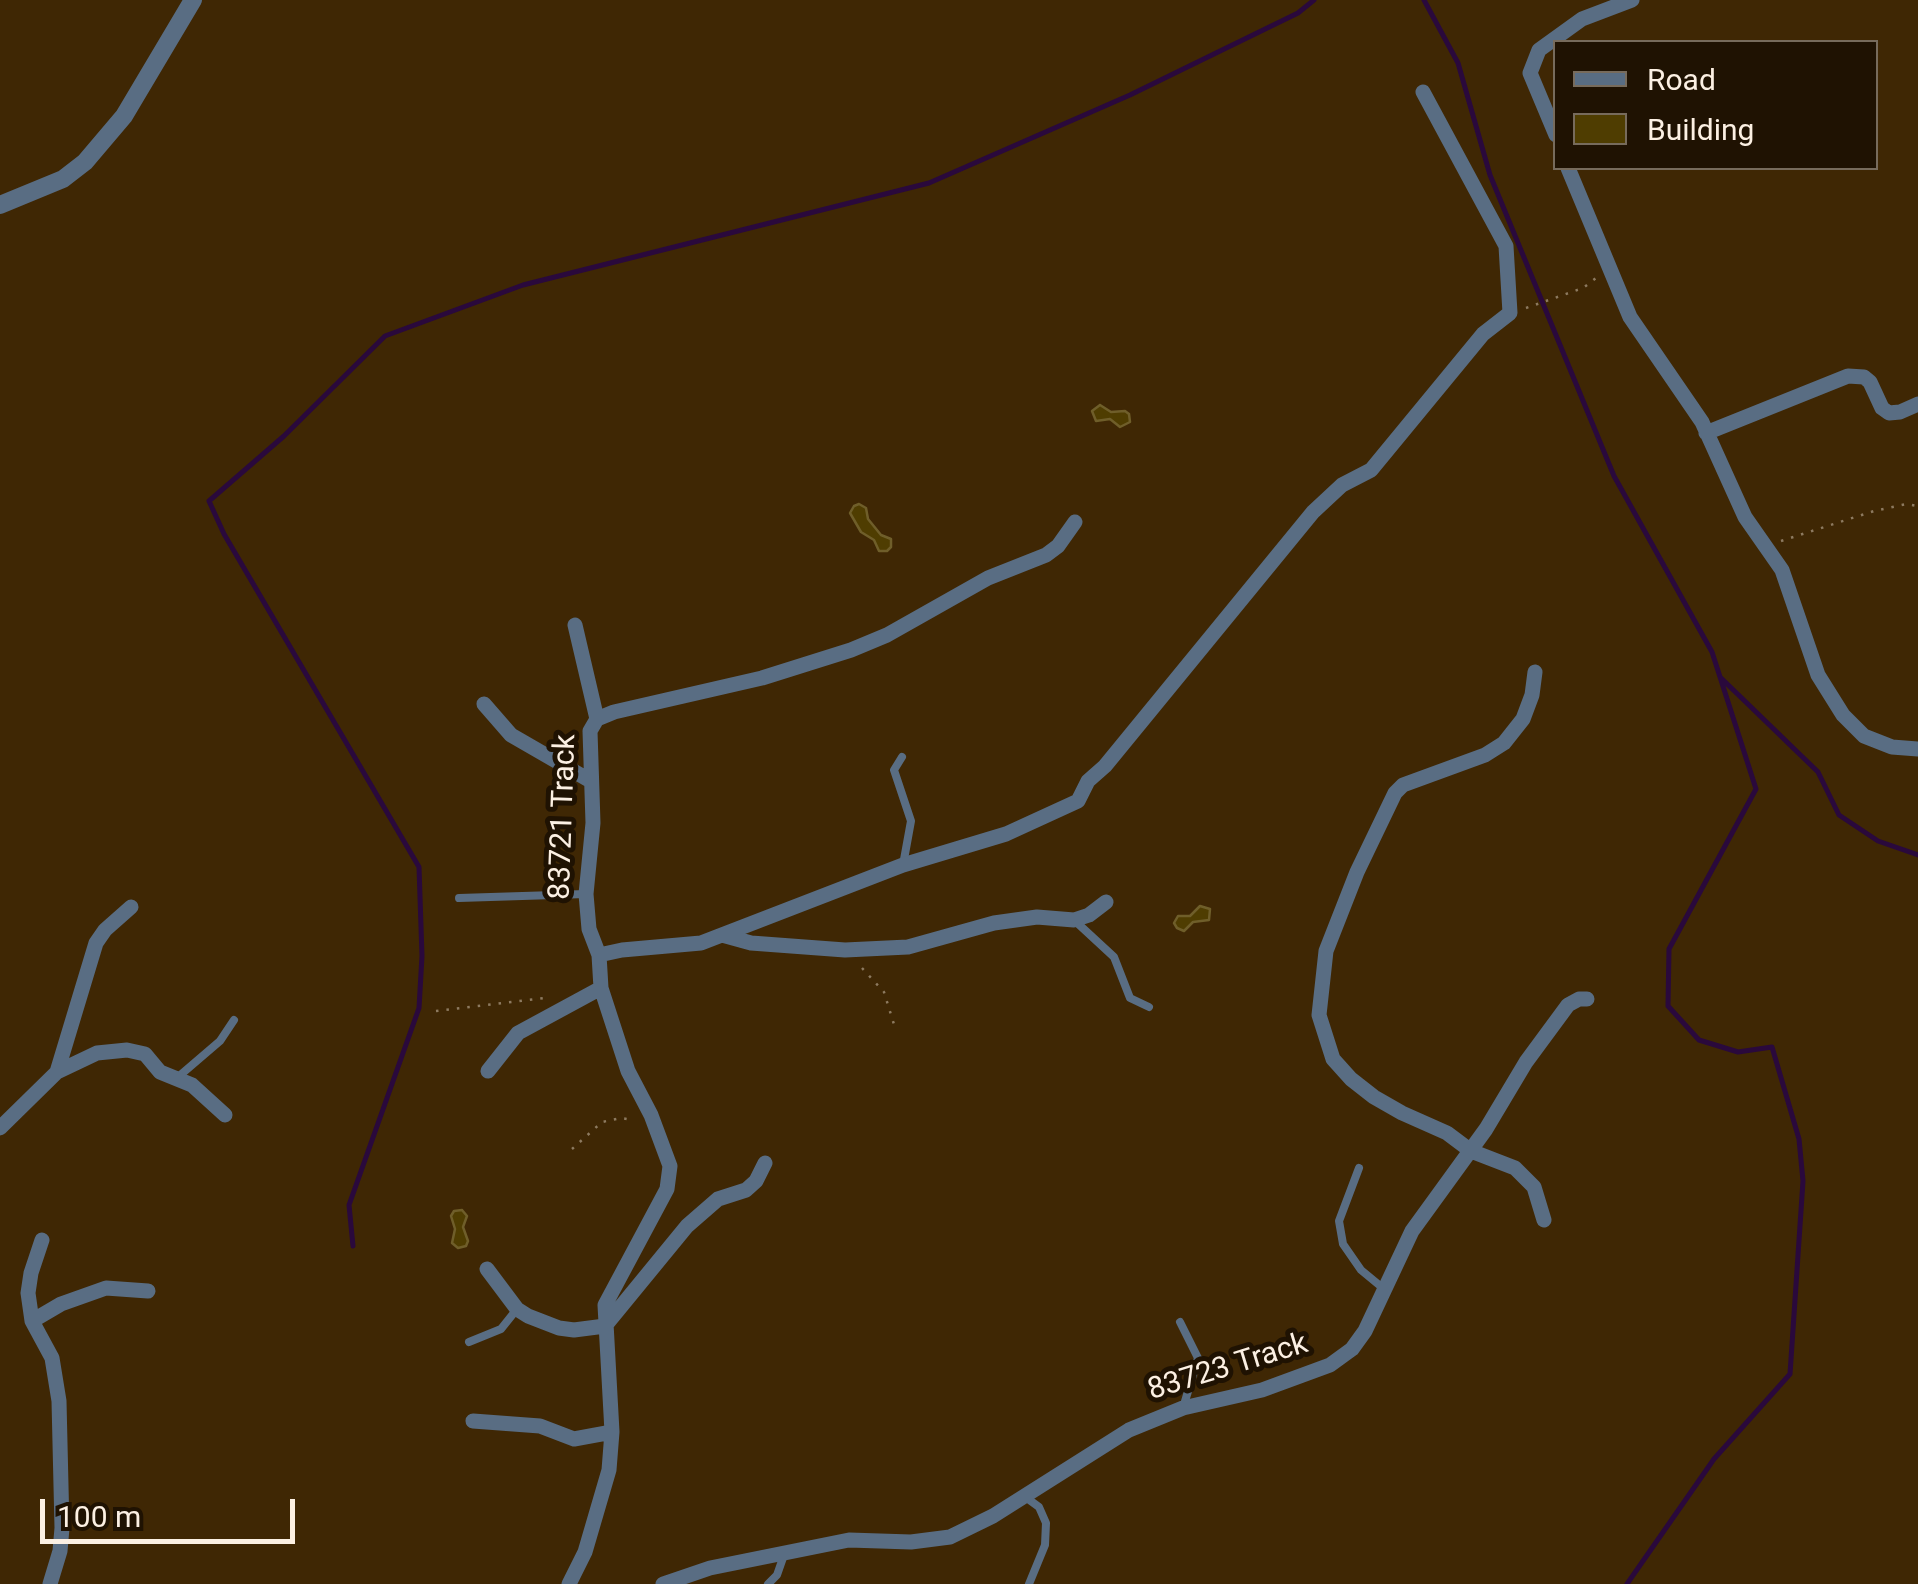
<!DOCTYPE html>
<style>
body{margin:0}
#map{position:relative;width:1918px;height:1584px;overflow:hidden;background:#3f2704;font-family:Roboto,sans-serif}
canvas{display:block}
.legend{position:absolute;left:1553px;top:40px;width:325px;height:130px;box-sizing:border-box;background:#1f1202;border:2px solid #776b5c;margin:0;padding:12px 18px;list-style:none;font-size:30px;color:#fcf0e3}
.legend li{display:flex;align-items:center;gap:20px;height:50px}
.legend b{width:50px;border:2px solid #776b5c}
.scale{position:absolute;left:40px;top:1499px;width:255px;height:45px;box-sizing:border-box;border:5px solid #fcf0e3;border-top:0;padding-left:12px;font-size:30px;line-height:35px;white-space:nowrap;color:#fcf0e3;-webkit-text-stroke:8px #1f1202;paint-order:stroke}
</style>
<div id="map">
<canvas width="1918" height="1584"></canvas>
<ul class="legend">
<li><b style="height:12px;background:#596d83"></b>Road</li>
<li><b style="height:28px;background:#4f3d01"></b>Building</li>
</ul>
<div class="scale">100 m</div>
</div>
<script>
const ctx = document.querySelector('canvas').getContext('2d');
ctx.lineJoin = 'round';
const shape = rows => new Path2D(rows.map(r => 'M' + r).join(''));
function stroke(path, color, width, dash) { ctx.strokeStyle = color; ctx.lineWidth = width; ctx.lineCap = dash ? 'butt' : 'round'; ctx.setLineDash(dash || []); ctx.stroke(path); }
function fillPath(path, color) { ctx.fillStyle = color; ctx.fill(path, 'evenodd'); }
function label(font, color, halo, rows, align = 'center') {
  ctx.font = font + ' Roboto,sans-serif'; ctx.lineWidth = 10; ctx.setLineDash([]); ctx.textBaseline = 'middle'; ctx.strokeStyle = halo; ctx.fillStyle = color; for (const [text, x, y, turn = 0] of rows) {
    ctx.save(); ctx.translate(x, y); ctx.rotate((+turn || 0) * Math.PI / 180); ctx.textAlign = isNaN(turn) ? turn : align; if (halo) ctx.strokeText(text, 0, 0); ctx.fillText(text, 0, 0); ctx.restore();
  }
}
stroke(shape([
 [1424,0,1458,63,1490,175,1614,476,1712,652,1756,789,1669,949,1668,1006,1699,1040,1738,1052,1772,1047,1799,1139,1803,1181,1790,1374,1714,1459,1627,1584],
 [1721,678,1818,772,1839,815,1878,841,1918,855],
 [353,1246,349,1205,419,1008,422,956,419,867,224,534,209,501,284,436,385,336,523,285,929,183,1130,95,1298,13,1314,0]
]), '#2a093c', 5);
const building = shape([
 [1100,405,1111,412,1125,411,1129,414,1130,422,1120,427,1110,419,1096,421,1092,411,1100,405],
 [859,504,866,508,868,519,881,535,891,539,891,547,887,551,879,551,874,540,861,532,850,513,854,506,859,504],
 [1200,906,1210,909,1209,920,1193,922,1184,931,1177,928,1174,923,1178,916,1190,916,1200,906],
 [462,1210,467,1216,463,1227,468,1241,466,1246,458,1248,452,1243,455,1229,451,1216,454,1211,462,1210]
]);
fillPath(building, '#4f3d01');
stroke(building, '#6f5e2a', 2.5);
stroke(shape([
 [1526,308,1583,288,1596,278],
 [1781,541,1874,511,1906,504,1918,506],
 [862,968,884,992,896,1031],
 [436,1011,545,998],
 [572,1149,602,1122,621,1118,633,1120]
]), '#8d7a60', 2.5, [2.5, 8]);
stroke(shape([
 [902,757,894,770,911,821,903,865],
 [459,898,586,894],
 [1074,920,1114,957,1130,998,1149,1007],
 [178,1077,220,1041,234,1020],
 [1359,1168,1339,1221,1343,1244,1361,1270,1384,1289],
 [1180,1322,1198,1358,1183,1408],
 [469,1342,501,1329,517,1309],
 [1024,1496,1039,1507,1046,1523,1045,1545,1029,1584],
 [768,1584,777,1575,784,1555]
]), '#596d83', 8);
stroke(shape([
 [1556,135,1530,73,1539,50,1582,19,1632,0],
 [1568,168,1630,317,1702,422,1745,517,1782,570,1818,675,1843,715,1864,736,1892,747,1918,749],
 [1706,433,1848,376,1864,377,1870,382,1882,408,1889,413,1900,412,1918,404],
 [575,625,597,719],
 [1535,672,1532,695,1523,719,1504,743,1485,755,1403,785,1395,793,1357,872,1326,951,1319,1015,1333,1059,1351,1079,1374,1097,1402,1113,1447,1133,1471,1151,1515,1168,1534,1187,1544,1220],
 [484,704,511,735,589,780],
 [722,935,751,943,845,950,908,947,994,923,1037,917,1074,920,1089,915,1106,902],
 [599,955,622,950,701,943,903,865,1006,834,1078,801,1088,781,1105,766,1313,512,1342,485,1371,470,1483,334,1510,313,1506,246,1423,92],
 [488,1071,518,1033,601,988],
 [57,1072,97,1053,127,1050,145,1054,160,1072,192,1085,225,1115],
 [0,1128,57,1072,96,943,105,930,131,907],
 [42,1240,31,1273,28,1293,32,1321,52,1358,59,1401,62,1528,60,1551,50,1584],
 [487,1269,517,1309,528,1316,559,1328,574,1330,605,1326,687,1226,718,1199,746,1190,756,1181,765,1163],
 [32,1321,61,1304,106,1288,148,1291],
 [473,1421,540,1426,574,1439,612,1432],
 [569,1584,585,1552,609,1470,612,1432,605,1305,667,1189,670,1166,651,1115,628,1071,601,988,599,955,589,929,586,894,593,823,590,731,597,719,614,712,762,678,851,650,887,635,988,578,1046,555,1058,546,1075,522],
 [663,1584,710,1568,849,1540,911,1542,950,1537,993,1516,1129,1430,1183,1408,1262,1390,1330,1365,1352,1349,1365,1331,1412,1231,1486,1129,1526,1062,1568,1005,1579,999,1587,999]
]), '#596d83', 15);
stroke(shape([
 [0,205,63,179,85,162,124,116,193,0]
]), '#596d83', 18);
label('30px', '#fcf0e3', '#1f1202', [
 ["83721 Track",564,817,-88],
 ["83723 Track",1228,1368,-17]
]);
</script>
